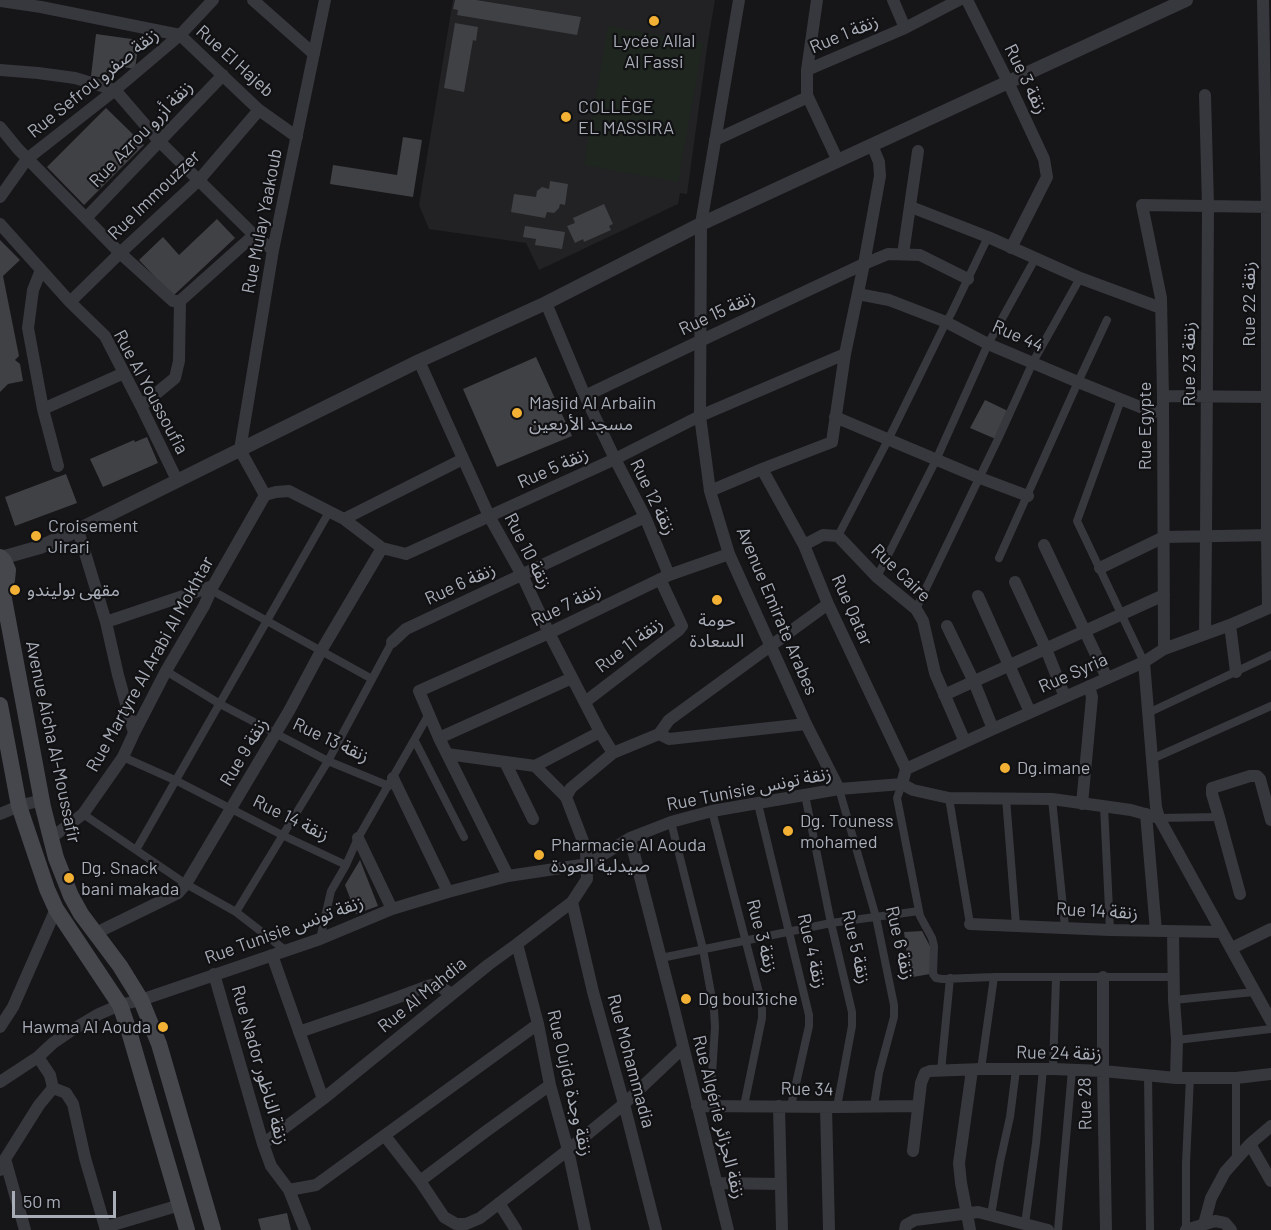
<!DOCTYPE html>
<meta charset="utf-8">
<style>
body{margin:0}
#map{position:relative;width:1271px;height:1230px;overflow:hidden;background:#161618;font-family:Barlow,sans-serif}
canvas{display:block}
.scale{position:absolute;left:12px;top:1191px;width:104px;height:27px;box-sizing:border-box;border:3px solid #a8adb8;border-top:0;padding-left:8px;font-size:18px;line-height:21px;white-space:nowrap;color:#a8adb8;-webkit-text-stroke:4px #111113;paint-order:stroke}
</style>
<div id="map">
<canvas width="1271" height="1230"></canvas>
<div class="scale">50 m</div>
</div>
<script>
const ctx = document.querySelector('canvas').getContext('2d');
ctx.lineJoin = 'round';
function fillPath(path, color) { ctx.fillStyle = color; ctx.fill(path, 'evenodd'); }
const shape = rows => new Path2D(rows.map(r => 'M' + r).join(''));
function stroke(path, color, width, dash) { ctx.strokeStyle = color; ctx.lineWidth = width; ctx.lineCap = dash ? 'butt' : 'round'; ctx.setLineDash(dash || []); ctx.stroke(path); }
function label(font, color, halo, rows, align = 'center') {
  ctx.font = font + ' Barlow,"Noto Sans Arabic",sans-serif'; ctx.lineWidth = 4.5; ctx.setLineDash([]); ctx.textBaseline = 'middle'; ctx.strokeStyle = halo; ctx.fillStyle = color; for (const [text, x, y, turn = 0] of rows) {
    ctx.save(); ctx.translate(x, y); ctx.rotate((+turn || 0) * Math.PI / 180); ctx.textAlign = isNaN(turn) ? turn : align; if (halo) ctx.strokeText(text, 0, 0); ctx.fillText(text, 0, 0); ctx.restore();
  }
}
fillPath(shape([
 [453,0,715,0,708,41,687,194,680,193,678,204,539,270,526,243,429,229,419,205]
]), '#222225');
fillPath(shape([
 [608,26,703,43,678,182,584,165]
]), '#1e261f');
fillPath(shape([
 [455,0,476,0,581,17,577,35,457,15,458,10,453,9],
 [455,23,478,27,476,41,473,40,464,92,444,88],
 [96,34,139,40,135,69,117,66,115,79,91,76],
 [106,108,144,145,84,205,47,167],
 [403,137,422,140,413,197,330,184,333,165,397,175],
 [550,181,568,184,565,205,560,204,559,208,554,213,547,212,545,218,511,212,514,194,536,197,537,191,542,187,549,189],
 [604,204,613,224,609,226,611,230,584,242,583,239,575,243,567,226,575,223,573,218],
 [217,219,235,238,173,296,139,260,163,237,179,255],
 [525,226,565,232,562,249,535,245,536,239,523,237],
 [0,240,20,260,3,276,19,356,15,360,20,364,23,381,8,384,0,392],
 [536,357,572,436,497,467,463,389],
 [985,400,1010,412,998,440,970,428],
 [147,437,158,463,103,487,90,459,134,440,135,442],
 [66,474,77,503,15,526,5,497],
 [360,860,378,906,356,914,345,885],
 [922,931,931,948,930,974,913,977,907,955,904,932],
 [287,1213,291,1230,261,1230,258,1219]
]), '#404145');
stroke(shape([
 [1121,400,1077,521,1144,662],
 [838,536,888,440,946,322,951,314,988,237],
 [999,558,1078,382,1107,320],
 [877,577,936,460,988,344,1035,259],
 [211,590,372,679],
 [916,609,998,439,1033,362,1080,278],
 [166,671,220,704,328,761,389,786],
 [1148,713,1271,655],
 [415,741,464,837],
 [123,757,177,781,282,835,346,865],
 [1152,759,1271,706],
 [902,784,897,798,920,916,932,938,934,946,933,974,936,978,942,979,994,977,1174,977],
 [839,789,876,917,894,1005,894,1017,879,1073,874,1106],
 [805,795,831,923,852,1012,852,1026,837,1107],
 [949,798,970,924],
 [1006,798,1016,925],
 [1052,799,1065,927],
 [758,804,809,1015,809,1026,791,1106],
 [1104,806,1110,930],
 [712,811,762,1004,762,1018,744,1106],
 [83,814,186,884,236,912,285,950],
 [1159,818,1219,817],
 [671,822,703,949,714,1010,715,1027,710,1106],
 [136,850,329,512],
 [236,912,328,761,392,642],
 [320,939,331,891,346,865,358,838,429,714],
 [661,958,831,923,919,911],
 [1174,1000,1254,992],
 [1177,1040,1271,1029],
 [981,1069,994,977],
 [1053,1069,1056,977],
 [941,1071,950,978],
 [1148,1075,1150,1230],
 [1236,1078,1236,1159],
 [991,1215,1000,1162,1010,1117,1016,1070],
 [1025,1224,1036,1143,1043,1069],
 [1058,1230,1072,1070],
 [1186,1230,1186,1163,1190,1077]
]), '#37383d', 8);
stroke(shape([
 [253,0,314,54],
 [325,0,273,250,240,450,265,495,276,492,289,491,344,519,382,548,406,554,615,459,700,416,845,354],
 [739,0,701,224,700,416,710,491,729,554,806,724,839,789],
 [817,0,807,70,807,95,838,161],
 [893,0,905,28],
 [967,0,1008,82,1044,159,1047,177,1011,248],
 [1263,0,1267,207,1267,535,1268,608],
 [0,1,41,7,180,35,259,110,297,137],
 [0,70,38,73,75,78,115,90,159,141,254,235,273,250],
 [807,70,905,28,959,0],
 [0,127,18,149,120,253,173,301,180,301,254,235],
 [715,140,808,97],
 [0,197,27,159,115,90,180,35,213,0],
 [911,207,988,237,1080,278,1161,308],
 [86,218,223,75],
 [0,224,70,302,105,336,141,406,177,480],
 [903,254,918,151],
 [41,270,33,290,28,328,43,409,58,466],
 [858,294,889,300,946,322,988,344,1078,382,1150,411,1163,412],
 [70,302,120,253,199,180,259,110],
 [546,303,585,396,615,459,645,517,669,575],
 [419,361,489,516,522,575,549,633,600,732,613,753],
 [585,396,700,341,864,264,888,254,920,255,968,279],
 [1163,396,1271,397],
 [141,406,175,378,179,361,180,301],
 [43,409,124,373],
 [835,417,980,478,1028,496],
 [762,469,804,545,828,604,906,769],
 [710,491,762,469,832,442,845,354,864,264,880,176,879,162,872,145],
 [344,519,463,459],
 [78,530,106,622,118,675,134,733],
 [804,545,823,535,838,536,877,577,916,609,923,621,935,673,965,742],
 [1044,545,1107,678],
 [1100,568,1164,537,1271,535],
 [1015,582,1046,649,1065,697],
 [978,596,1030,712],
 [106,622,213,586],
 [1230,625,1236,672],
 [947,626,974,682,993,729],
 [1205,634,1206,536,1208,206,1205,95],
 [392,642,406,629,645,517],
 [1164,649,1163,396,1161,298,1142,205,1271,207],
 [1144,662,1156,807,1159,818],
 [944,695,1164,595],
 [585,702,679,630,682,626,660,579],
 [659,734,669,739,806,724],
 [439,738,572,678],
 [505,762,533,819],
 [535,766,600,732],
 [393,778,448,892],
 [902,784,906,769,993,729,1144,662,1164,649,1230,625,1271,607],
 [566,797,571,788,613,753,659,734,669,720,828,604],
 [1082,804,1092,697,1089,686],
 [0,814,19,806,42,800],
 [1146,814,1156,931],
 [51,838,83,814,123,757,134,733,166,671,204,606,213,586,265,495],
 [358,838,392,909],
 [630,838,674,1009,728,1230],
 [508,876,439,738,419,691,549,633,669,575,729,554],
 [1240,894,1219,817,1212,794,1212,788,1250,776,1257,776,1260,779,1271,820],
 [572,902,593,992,624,1104,656,1230],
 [970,924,1110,930,1222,932],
 [1173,932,1174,1000,1177,1040,1176,1078],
 [96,933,178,893,186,884,289,711,321,651,382,548],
 [517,944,538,1024,550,1085,568,1150,585,1230],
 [1232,948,1271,929],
 [272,955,323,1099],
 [214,974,263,1144,271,1166,289,1190,305,1230],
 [1103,977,1103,1071,1106,1230],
 [0,1027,13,1007,56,909],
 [299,1032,366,1009,431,985,441,987,451,994],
 [0,1082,38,1057,53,1043,72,1030,99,1014,120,1005,141,1000,320,939,392,909,448,892,508,876,588,864,630,838,671,822,712,811,839,789,902,784,913,790,949,798,1052,799,1131,810,1159,818,1271,1021],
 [53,1088,66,1093,73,1104,85,1158,106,1230],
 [697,1106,837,1107,917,1106],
 [779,1106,782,1230],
 [826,1107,829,1230],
 [385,1136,420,1181,444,1217,456,1224,466,1224,480,1218,568,1150,624,1104,683,1048],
 [263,1144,323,1099,488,965,517,944,572,902,587,879,586,849,566,797,535,766,447,754],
 [1250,1144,1271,1181],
 [913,1151,921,1083,925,1073,930,1071,981,1069,1053,1069,1103,1071,1176,1078,1236,1078,1271,1074],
 [5,1159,25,1230],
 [0,1170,5,1159,39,1105,53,1088,50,1075,38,1057],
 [420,1181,485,1132,550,1085],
 [716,1183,781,1184],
 [289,1190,316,1185,538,1024],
 [499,1203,516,1230],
 [1204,1224,1211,1198,1225,1172,1250,1144,1271,1126],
 [106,1227,180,1205],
 [905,1230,906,1225,915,1220,978,1212,1048,1230],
 [970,1230,961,1183,959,1163,972,1070],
 [1186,1230,1215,1221,1225,1223,1231,1230]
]), '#37383d', 12);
stroke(shape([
 [1,558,40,547,78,530,419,361,546,303,701,224,1186,0]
]), '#37383d', 14);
stroke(shape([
 [0,557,4,561,8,570,7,580,0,589],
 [2,588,43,807,56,858,71,896,81,914,120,966,141,1000,159,1044,213,1230],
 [0,705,19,806,47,889,56,909,120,1005,128,1028,187,1230]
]), '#45474d', 16);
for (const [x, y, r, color] of [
 [654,21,6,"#f2b134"],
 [566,117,6,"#f2b134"],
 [517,413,6,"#f2b134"],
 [36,536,6,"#f2b134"],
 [15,590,6,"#f2b134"],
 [717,600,6,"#f2b134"],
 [1005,768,6,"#f2b134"],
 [788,831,6,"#f2b134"],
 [539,855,6,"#f2b134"],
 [69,878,6,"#f2b134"],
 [686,999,6,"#f2b134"],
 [163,1027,6,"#f2b134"]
]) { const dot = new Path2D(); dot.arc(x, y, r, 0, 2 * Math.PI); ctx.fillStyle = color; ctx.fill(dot); stroke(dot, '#111113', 2); }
label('18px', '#a8adb8', '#111113', [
 ["Rue 1 زنقة",844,34,-23],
 ["Rue El Hajeb",235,61,42],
 ["Rue 3 زنقة",1026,79,64],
 ["Rue Sefrou زنقة صفرو",93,83,-39],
 ["Rue Azrou زنقة أزرو",141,134,-46],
 ["Rue Immouzzer",154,195,-44],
 ["Rue Mulay Yaakoub",262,221,-79],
 ["Rue 22 زنقة",1249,304,-90],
 ["Rue 15 زنقة",717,313,-25],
 ["Rue 44",1018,336,24],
 ["Rue 23 زنقة",1189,364,-90],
 ["Rue Al Youssoufia",151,392,62],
 ["Rue Egypte",1145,426,-90],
 ["Rue 5 زنقة",553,468,-24],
 ["Rue 12 زنقة",653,497,64],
 ["Rue 10 زنقة",528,551,63],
 ["Rue Caire",901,573,44],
 ["Rue 6 زنقة",460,584,-25],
 ["Rue 7 زنقة",566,605,-26],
 ["Rue Qatar",852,610,66],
 ["Avenue Emirate Arabes",777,611,67],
 ["Rue 11 زنقة",629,645,-37],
 ["Rue Martyre Al Arabi Al Mokhtar",150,664,-61],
 ["Rue Syria",1073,673,-24],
 ["Rue 13 زنقة",331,740,25],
 ["Avenue Aicha Al-Moussafir",53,742,78],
 ["Rue 9 زنقة",244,752,-59],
 ["Rue Tunisie زنقة تونس",749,789,-11],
 ["Rue 14 زنقة",291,818,26],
 ["Rue 14 زنقة",1097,911,3],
 ["Rue Tunisie زنقة تونس",284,930,-20],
 ["Rue 3 زنقة",762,936,75],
 ["Rue 6 زنقة",900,943,77],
 ["Rue 5 زنقة",856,947,77],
 ["Rue 4 زنقة",812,951,77],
 ["Rue Al Mahdia",422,995,-39],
 ["Rue 24 زنقة",1059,1053,1],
 ["Rue Mohammadia",631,1061,75],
 ["Rue Nador زنقة الناظور",260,1065,74],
 ["Rue Oujda زنقة وجدة",570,1083,77],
 ["Rue 34",807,1089,1],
 ["Rue 28",1085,1104,-91],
 ["Rue Algérie زنقة الجزائر",719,1117,76]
]);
label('18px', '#a8adb8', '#111113', [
 ["Lycée Allal",654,41,"center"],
 ["Al Fassi",654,62,"center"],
 ["COLLÈGE",578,107],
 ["EL MASSIRA",578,128],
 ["Masjid Al Arbaiin",529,403],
 ["مسجد الأربعين",529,424],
 ["Croisement",48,526],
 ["Jirari",48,547],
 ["مقهى بوليندو",27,590],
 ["حومة",717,620,"center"],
 ["السعادة",717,641,"center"],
 ["Dg.imane",1017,768],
 ["Dg. Touness",800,821],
 ["mohamed",800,842],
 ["Pharmacie Al Aouda",551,845],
 ["صيدلية العودة",551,866],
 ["Dg. Snack",81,868],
 ["bani makada",81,889],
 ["Dg boul3iche",698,999],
 ["Hawma Al Aouda",151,1027,"right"]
], 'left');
</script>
